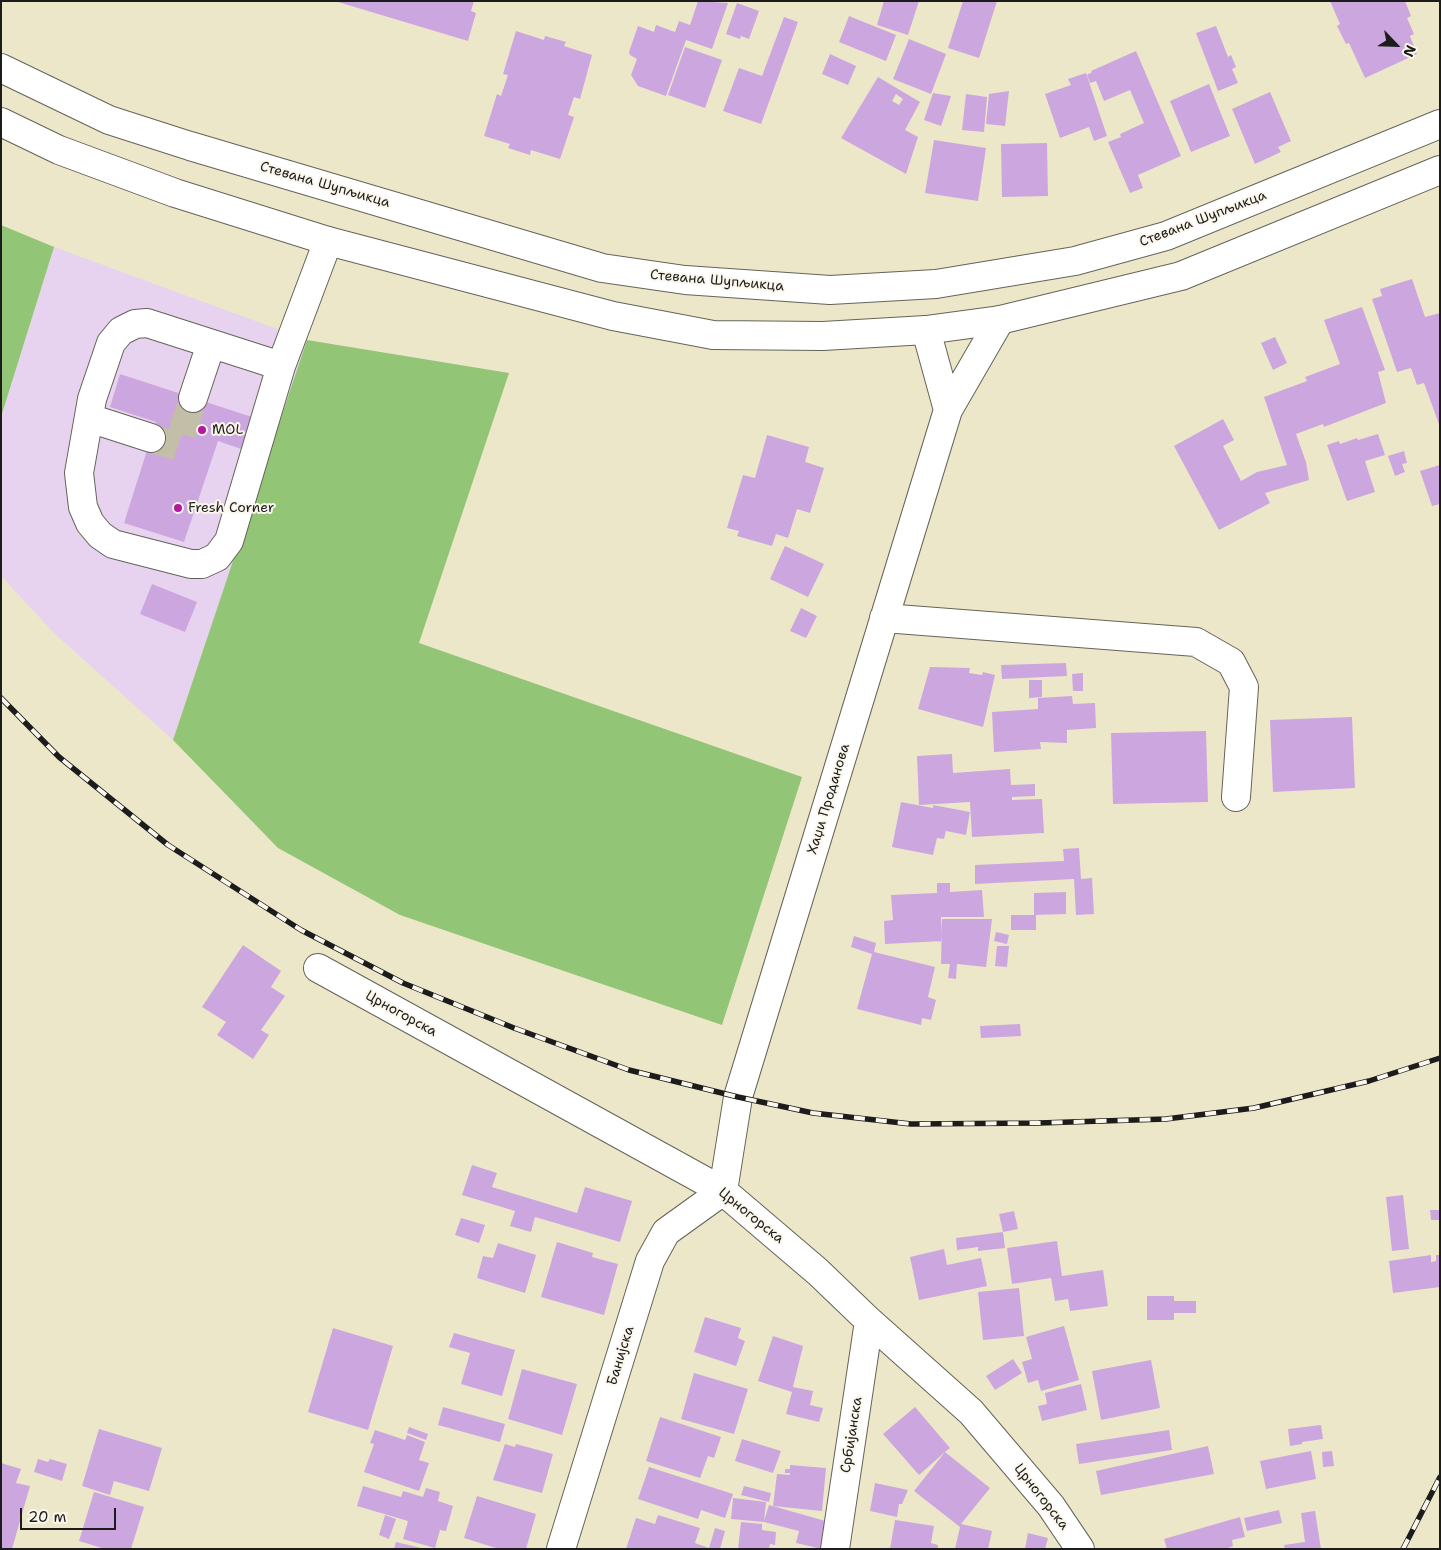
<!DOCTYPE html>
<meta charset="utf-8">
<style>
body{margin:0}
#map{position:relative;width:1441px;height:1550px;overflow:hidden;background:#ede7ca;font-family:"Shantell Sans",sans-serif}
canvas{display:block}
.frame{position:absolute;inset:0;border:2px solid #1c1c1c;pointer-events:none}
.north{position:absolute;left:1371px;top:20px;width:50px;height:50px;-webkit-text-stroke:4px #fbf7ec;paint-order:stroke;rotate:114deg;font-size:14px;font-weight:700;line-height:20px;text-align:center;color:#1c1c1c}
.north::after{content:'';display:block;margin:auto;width:18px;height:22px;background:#1c1c1c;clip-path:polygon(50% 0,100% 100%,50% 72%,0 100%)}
.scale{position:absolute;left:20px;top:1508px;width:96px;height:22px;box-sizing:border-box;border:2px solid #1c1c1c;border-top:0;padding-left:6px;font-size:15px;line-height:18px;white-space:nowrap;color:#1c1c1c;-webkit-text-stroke:4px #fbf7ec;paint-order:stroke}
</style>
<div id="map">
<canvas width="1441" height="1550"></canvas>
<div class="frame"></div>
<div class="north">N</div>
<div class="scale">20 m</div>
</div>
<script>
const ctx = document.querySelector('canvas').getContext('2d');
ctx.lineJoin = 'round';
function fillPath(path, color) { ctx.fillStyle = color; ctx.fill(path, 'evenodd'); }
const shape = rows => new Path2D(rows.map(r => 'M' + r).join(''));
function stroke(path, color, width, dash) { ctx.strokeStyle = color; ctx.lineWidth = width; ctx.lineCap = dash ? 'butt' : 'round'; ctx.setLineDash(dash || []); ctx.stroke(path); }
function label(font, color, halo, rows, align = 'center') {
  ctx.font = font + ' "Shantell Sans",sans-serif'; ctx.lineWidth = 4; ctx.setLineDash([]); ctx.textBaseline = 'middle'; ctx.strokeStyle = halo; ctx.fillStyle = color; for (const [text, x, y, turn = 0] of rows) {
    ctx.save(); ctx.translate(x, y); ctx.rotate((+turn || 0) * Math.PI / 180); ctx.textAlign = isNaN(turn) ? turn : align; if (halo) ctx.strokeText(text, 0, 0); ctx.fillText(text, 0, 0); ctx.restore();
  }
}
fillPath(shape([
 [54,247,307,340,173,740,54,633,1,576,1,417]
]), '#e7d2ef');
fillPath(shape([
 [1,225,54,247,1,417],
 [307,340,509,373,419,643,802,777,722,1025,400,915,278,848,173,740]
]), '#92c576');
fillPath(shape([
 [474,1,471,11,476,13,468,41,338,2],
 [698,1,728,3,712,49,686,40,666,96,638,86,631,75,637,59,630,55,629,52,638,26,654,32,656,25,675,32,679,21,690,25],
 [884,1,919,1,908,35,877,25],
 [963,1,997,1,979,58,948,48],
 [1330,1,1405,1,1411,16,1407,18,1414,34,1410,36,1417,54,1365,78,1349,43,1346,44,1337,26,1340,24],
 [737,3,759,11,749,39,741,36,740,39,726,34],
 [849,16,896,35,886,61,839,42],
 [784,17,798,22,761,124,723,111,739,68,762,76],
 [1216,26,1228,57,1231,55,1236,67,1232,69,1238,83,1218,91,1196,33],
 [516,31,544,40,545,36,566,42,564,46,592,55,580,99,574,97,568,115,574,117,560,159,531,150,530,155,508,148,510,144,484,136,497,94,501,96,508,75,503,74],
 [909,39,946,54,931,94,893,79],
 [685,47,722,60,705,108,668,95],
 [1136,51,1181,156,1138,175,1143,188,1130,193,1108,142,1121,137,1120,134,1144,123,1130,90,1104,101,1096,81,1090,83,1087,75,1092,72,1091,71],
 [830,54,856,66,848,85,822,74],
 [1086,73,1107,136,1094,141,1089,127,1060,138,1045,94,1071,85,1068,79],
 [878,77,920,102,905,130,918,137,906,174,841,138],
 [896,94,903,99,899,105,892,101],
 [1209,84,1230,136,1191,152,1170,101],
 [1009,91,1005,126,986,124,989,94],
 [1270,92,1291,141,1278,147,1281,152,1255,164,1232,109],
 [933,93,951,96,941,126,924,120],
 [966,94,987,97,984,132,962,130],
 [934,140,986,148,978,201,925,193],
 [1047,143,1048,196,1002,197,1001,144],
 [1412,279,1425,317,1440,313,1440,427,1424,383,1417,385,1411,368,1397,372,1372,299,1382,296,1380,289],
 [1362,307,1385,370,1378,372,1386,403,1324,427,1323,424,1296,434,1306,462,1309,480,1265,493,1270,503,1219,530,1174,446,1223,419,1234,440,1223,446,1241,481,1257,472,1287,465,1264,397,1307,381,1305,377,1340,364,1324,320],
 [1275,337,1287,363,1273,370,1261,343],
 [120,374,255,418,244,450,218,441,184,542,124,523,156,422,110,407],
 [1378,434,1385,455,1365,461,1375,492,1347,501,1327,445,1339,441,1340,444,1357,438,1358,440],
 [767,435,809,447,805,462,824,468,810,513,797,509,788,538,776,534,772,546,737,536,739,531,727,528,743,475,755,478],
 [1404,451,1407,463,1402,464,1405,472,1395,476,1388,456],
 [1440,465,1440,504,1432,506,1420,471],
 [785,546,824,564,808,597,770,579],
 [152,584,197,602,185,632,140,614],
 [801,608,817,616,806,638,790,631],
 [1066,663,1067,676,1002,679,1001,665],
 [930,667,970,668,969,673,982,675,983,672,995,675,983,727,918,709],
 [1083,673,1083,691,1073,691,1072,674],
 [1029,680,1042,680,1042,697,1029,698],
 [1072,696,1073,704,1095,703,1096,728,1067,730,1067,743,1040,742,1041,749,994,752,992,712,1038,709,1038,698],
 [1352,717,1355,788,1273,792,1270,720],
 [1206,731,1208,802,1113,804,1111,733],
 [952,754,953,773,1010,769,1011,785,1035,784,1035,796,1012,797,1012,800,1042,799,1044,833,972,837,970,802,919,805,917,756],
 [901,802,933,808,933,805,970,812,966,835,946,831,944,839,937,838,933,855,892,847],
 [1079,848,1081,879,1092,878,1094,914,1076,915,1074,879,975,884,975,865,1064,861,1063,849],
 [937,883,950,883,950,892,982,890,984,917,941,917,942,941,885,944,884,921,893,920,891,895,937,893],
 [1066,892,1066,914,1034,915,1034,893],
 [1011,915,1036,915,1036,930,1011,930],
 [942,919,992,919,986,967,957,964,956,979,948,978,950,964,941,964],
 [996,932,1009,935,1007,944,994,941],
 [854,936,876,943,874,952,935,967,928,997,936,1000,931,1020,922,1018,921,1025,857,1009,872,954,851,947],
 [243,945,281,971,271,987,285,996,261,1030,269,1035,253,1059,217,1035,226,1022,202,1007],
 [997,946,1009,946,1007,967,995,966],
 [1020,1024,1021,1036,981,1038,980,1026],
 [472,1165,497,1173,492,1187,577,1213,585,1187,632,1201,620,1242,535,1217,531,1232,510,1226,515,1211,462,1195],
 [1403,1195,1409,1249,1392,1251,1386,1197],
 [1430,1210,1440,1210,1440,1220,1431,1220],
 [1014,1211,1018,1229,1003,1232,999,1214],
 [461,1218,485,1225,479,1243,455,1235],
 [1003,1232,1005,1248,978,1251,978,1247,957,1250,956,1238],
 [1057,1241,1062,1276,1103,1270,1108,1306,1070,1311,1068,1299,1055,1301,1051,1278,1012,1284,1007,1248],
 [557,1242,593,1253,592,1257,618,1264,604,1315,541,1297],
 [498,1243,536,1255,525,1293,477,1278,483,1256,493,1258],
 [944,1249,947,1265,981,1258,987,1286,919,1300,910,1257],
 [1431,1255,1431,1262,1436,1261,1436,1255,1440,1255,1440,1287,1393,1293,1389,1261],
 [1019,1288,1024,1336,983,1340,978,1292],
 [1147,1296,1174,1296,1174,1301,1196,1301,1196,1313,1174,1313,1174,1320,1147,1320],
 [705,1317,741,1328,738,1338,745,1341,736,1366,694,1352],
 [1064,1326,1079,1380,1041,1391,1038,1380,1028,1383,1022,1362,1032,1359,1026,1337],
 [333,1328,393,1346,368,1430,308,1412],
 [454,1333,515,1350,502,1396,461,1384,470,1353,449,1347],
 [773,1336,803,1346,793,1387,813,1391,810,1405,823,1408,819,1422,786,1414,792,1392,758,1381],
 [1013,1359,1022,1373,995,1390,986,1376],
 [1151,1360,1160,1408,1101,1420,1092,1371],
 [522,1369,577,1384,562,1435,508,1419],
 [694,1373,748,1389,734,1434,681,1419],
 [1081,1384,1087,1410,1042,1421,1038,1406,1047,1404,1045,1393],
 [443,1407,505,1424,500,1442,438,1425],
 [915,1407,950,1448,945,1452,990,1488,961,1524,992,1531,988,1549,955,1549,960,1527,914,1491,945,1452,919,1475,883,1434],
 [660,1417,721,1437,714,1458,708,1456,700,1478,646,1461],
 [1321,1425,1323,1439,1302,1442,1302,1444,1290,1446,1288,1429],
 [409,1427,428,1434,426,1440,407,1433],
 [99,1429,162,1448,149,1491,114,1481,110,1495,82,1486],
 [375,1430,405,1440,407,1435,425,1442,419,1460,429,1463,419,1491,364,1472,374,1444,370,1443],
 [1169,1430,1172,1450,1079,1464,1076,1444],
 [742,1439,781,1451,773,1473,735,1461],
 [505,1444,515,1447,516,1444,553,1454,542,1493,493,1480],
 [1208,1446,1214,1474,1101,1495,1096,1471],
 [1311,1451,1316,1479,1266,1489,1260,1461],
 [1332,1451,1334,1466,1323,1467,1322,1452],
 [38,1459,48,1462,50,1459,67,1464,62,1481,34,1472],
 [1,1463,21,1469,16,1483,30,1486,12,1549,1,1549],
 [790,1465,826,1468,822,1511,773,1506,777,1474,790,1475,790,1473,785,1473,785,1469,790,1469],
 [649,1467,733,1494,725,1518,701,1510,698,1519,638,1499],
 [875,1483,908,1490,902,1504,899,1504,897,1517,870,1511],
 [363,1486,401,1497,403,1491,423,1497,426,1488,440,1492,438,1501,453,1506,446,1531,440,1530,435,1548,403,1539,408,1521,357,1506],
 [744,1486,771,1493,769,1502,741,1495],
 [94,1492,144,1507,131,1549,105,1549,79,1541],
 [477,1496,536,1514,526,1549,499,1549,464,1538],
 [733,1498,766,1502,764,1521,769,1505,829,1522,822,1549,796,1543,799,1531,764,1522,731,1519],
 [1279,1510,1282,1523,1247,1531,1244,1518],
 [1315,1511,1321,1549,1285,1549,1284,1545,1305,1542,1301,1513],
 [385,1515,396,1519,389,1539,379,1535],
 [658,1515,700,1528,695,1543,709,1548,715,1528,725,1531,720,1549,626,1549,636,1518,655,1524],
 [1240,1517,1245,1537,1232,1540,1233,1546,1226,1549,1167,1549,1164,1539],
 [895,1520,934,1526,931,1543,938,1545,938,1549,890,1549],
 [741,1522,762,1524,762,1530,776,1532,775,1545,770,1544,769,1549,738,1549],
 [1028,1533,1048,1538,1045,1549,1025,1549],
 [396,1542,421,1548,420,1549,394,1549]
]), '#cca7df');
stroke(shape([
 [151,438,178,447,193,398]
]), '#c3bea7', 28, [28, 14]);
const minor = shape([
 [926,330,948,410],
 [281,366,147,323,135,324,121,331,111,343,92,399,79,473,83,507,90,523,100,535,113,544,191,564,202,564,217,557,229,541,281,366,328,241],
 [193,398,211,344],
 [89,418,151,438],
 [884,618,1196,642,1231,662,1244,687,1236,797],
 [318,968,723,1191,818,1272,869,1321,971,1412,1051,1506,1080,1549],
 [723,1191,738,1097,948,410,1000,320],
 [561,1549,650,1261,666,1232,723,1191],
 [835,1549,869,1321]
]);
const major = shape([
 [1,68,109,120,190,146,602,268,685,280,830,290,936,284,1075,261,1166,236,1440,124],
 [1,122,59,150,175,193,328,241,613,316,713,335,823,336,926,330,1000,320,1181,276,1440,170]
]);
stroke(minor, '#656359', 30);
stroke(major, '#656359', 30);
stroke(minor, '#fff', 28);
stroke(major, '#fff', 28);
const rail = shape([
 [1,698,59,757,168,845,301,930,403,983,514,1028,629,1070,738,1097,813,1113,911,1124,1039,1123,1166,1119,1254,1108,1369,1081,1440,1058],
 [1403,1549,1440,1477]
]);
stroke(rail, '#1c1c1c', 5.5);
stroke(rail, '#fbf7ec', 4, [11]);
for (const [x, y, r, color] of [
 [202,430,5,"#b5179e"],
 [178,508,5,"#b5179e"]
]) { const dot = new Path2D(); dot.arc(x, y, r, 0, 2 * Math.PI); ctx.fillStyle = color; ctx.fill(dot); stroke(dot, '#fbf7ec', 2); }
label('14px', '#1c1c1c', '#fbf7ec', [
 ["Стевана Шупљикца",325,185,16],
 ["Стевана Шупљикца",1203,219,-21],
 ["Стевана Шупљикца",717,281,5],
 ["Хаџи Проданова",829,799,-73],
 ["Црногорска",401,1014,29],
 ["Црногорска",751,1216,39],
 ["Банијска",621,1356,-73],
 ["Србијанска",852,1435,-81],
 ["Црногорска",1041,1497,52]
]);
label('14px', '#1c1c1c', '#fbf7ec', [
 ["MOL",212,430],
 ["Fresh Corner",188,508]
], 'left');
</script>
